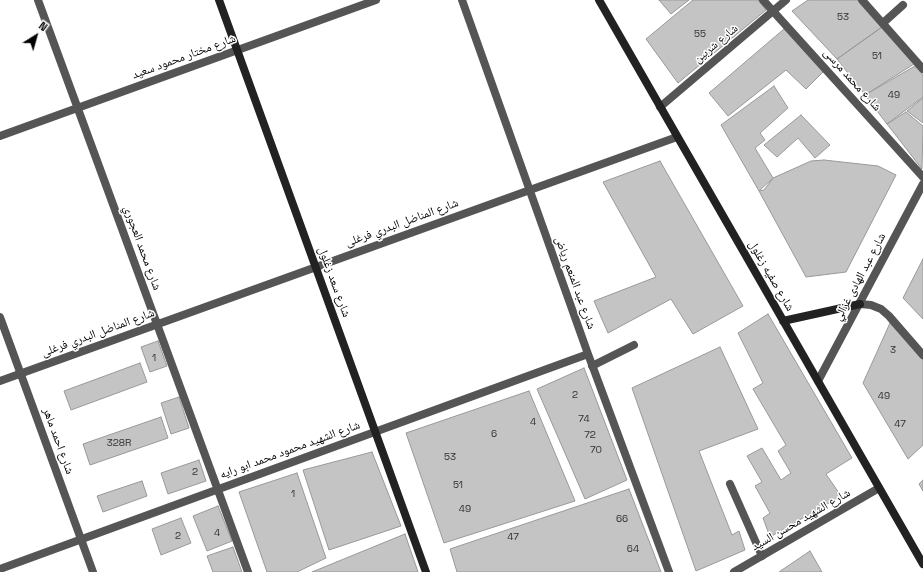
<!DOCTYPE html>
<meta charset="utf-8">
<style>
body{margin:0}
#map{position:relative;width:923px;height:572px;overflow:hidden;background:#fff;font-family:"Space Grotesk",sans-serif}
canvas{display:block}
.north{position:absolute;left:16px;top:16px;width:40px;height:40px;-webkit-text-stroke:3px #fff;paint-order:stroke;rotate:37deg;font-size:11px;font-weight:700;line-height:16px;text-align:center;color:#000}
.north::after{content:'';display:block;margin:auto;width:14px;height:18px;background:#000;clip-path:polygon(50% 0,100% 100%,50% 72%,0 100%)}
</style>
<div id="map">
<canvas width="923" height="572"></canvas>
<div class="north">N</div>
</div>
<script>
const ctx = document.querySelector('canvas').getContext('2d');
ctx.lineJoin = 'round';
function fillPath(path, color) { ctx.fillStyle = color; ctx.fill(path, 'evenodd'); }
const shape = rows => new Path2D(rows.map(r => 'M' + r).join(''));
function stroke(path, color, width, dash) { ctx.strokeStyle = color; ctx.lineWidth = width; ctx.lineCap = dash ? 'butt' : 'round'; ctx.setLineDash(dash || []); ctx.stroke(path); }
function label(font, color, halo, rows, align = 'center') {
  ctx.font = font + ' "Space Grotesk","Noto Naskh Arabic",sans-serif'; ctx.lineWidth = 3; ctx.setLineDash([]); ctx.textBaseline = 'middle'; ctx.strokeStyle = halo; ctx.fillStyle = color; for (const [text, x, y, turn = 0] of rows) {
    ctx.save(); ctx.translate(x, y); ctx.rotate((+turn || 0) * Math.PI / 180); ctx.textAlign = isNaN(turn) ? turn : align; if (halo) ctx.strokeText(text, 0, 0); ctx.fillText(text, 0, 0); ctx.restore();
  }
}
const building = shape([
 [659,0,689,0,671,14,659,0],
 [693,0,758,0,766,10,678,83,646,39,693,0],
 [808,0,858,0,882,27,837,59,792,11,808,0],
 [882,27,914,64,865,95,837,59,882,27],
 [784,29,823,72,806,89,786,70,728,116,709,93,784,29],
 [915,66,923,75,923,97,887,124,865,95,915,66],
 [774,86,788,108,760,133,765,140,755,148,773,178,759,191,721,125,774,86],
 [923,98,923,123,907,111,923,98],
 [906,112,923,126,922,169,887,124,906,112],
 [801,115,830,145,815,158,798,138,777,157,764,145,801,115],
 [824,160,878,166,896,175,846,272,806,277,759,191,764,190,773,178,782,174,811,161,824,160],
 [660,161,743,306,693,334,671,299,608,333,594,301,656,277,603,182,660,161],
 [923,259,923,319,903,298,923,259],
 [768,314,852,458,826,474,841,496,770,537,763,518,770,513,755,486,762,482,747,456,762,448,781,480,791,473,778,451,786,445,753,389,763,383,738,333,768,314],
 [890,323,923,360,923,445,908,459,863,383,890,323],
 [158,341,167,366,150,372,141,347,158,341],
 [720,347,758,429,699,451,732,535,739,531,745,550,696,571,632,388,720,347],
 [140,363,147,382,71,410,64,391,140,363],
 [584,368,627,480,585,499,537,389,584,368],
 [529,391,575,501,444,543,406,433,529,391],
 [179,397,189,428,171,434,161,403,179,397],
 [161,417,168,438,90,465,83,444,161,417],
 [372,452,401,526,329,550,303,470,372,452],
 [199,460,206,481,168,494,161,473,199,460],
 [297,473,326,558,297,572,267,572,239,492,297,473],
 [923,480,923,491,919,484,923,480],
 [142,481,147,496,103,512,97,496,142,481],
 [629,489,661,572,457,572,450,549,629,489],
 [218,506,232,541,207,551,193,516,218,506],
 [181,518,191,543,161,555,152,529,181,518],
 [405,534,418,572,312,572,405,534],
 [233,547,242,572,213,572,207,556,233,547],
 [810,551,822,572,779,572,810,551]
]);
fillPath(building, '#c4c4c4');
stroke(building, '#999', 1);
stroke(shape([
 [883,23,903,5],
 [592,366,634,345],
 [730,484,762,556]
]), '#555', 8);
stroke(shape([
 [38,0,248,572],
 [462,0,588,354,669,572],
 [763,0,923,177],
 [862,0,923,69],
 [660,107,786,0],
 [0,136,376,0],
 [860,304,871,305,881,309,889,316,923,355],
 [0,317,93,572],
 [0,381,677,137],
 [818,381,923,184],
 [0,569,588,354],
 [734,572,879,488]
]), '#555', 8);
stroke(shape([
 [219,0,426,572],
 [599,0,923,564],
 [783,321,860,304]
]), '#222', 8);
label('10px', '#313131', null, [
 ["53",843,17],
 ["55",700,34],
 ["51",877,56],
 ["49",894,95],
 ["3",893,350],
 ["1",154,358],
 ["2",575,395],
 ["49",884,396],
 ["74",584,419],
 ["4",533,422],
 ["47",900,424],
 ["6",494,434],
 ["72",590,435],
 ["328R",119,443],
 ["70",596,450],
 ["53",450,457],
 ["2",195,472],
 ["51",458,485],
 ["1",293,494],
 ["49",465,509],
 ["66",622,519],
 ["4",217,533],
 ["2",178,536],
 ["47",513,537],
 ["64",633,549]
]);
label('12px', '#000', '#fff', [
 ["شارع شربين",716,44,-40],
 ["شارع مختار محمود سعيد",184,57,-20],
 ["شارع محمد مرسى",852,80,48],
 ["شارع المناضل البدري فرغلى",402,223,-20],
 ["شارع محمد العجوري",142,248,70],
 ["شارع صفيه زغلول",771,276,60],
 ["شارع عبد الهادى غزالي",860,277,-62],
 ["شارع سعد زغلول",334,282,70],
 ["شارع عبد المنعم رياض",575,283,70],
 ["شارع المناضل البدري فرغلى",98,333,-20],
 ["شارع احمد ماهر",58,441,70],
 ["شارع الشهيد محمود محمد ابو رايه",290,450,-20],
 ["شارع الشهيد محسن السيد",801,520,-30]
]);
</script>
